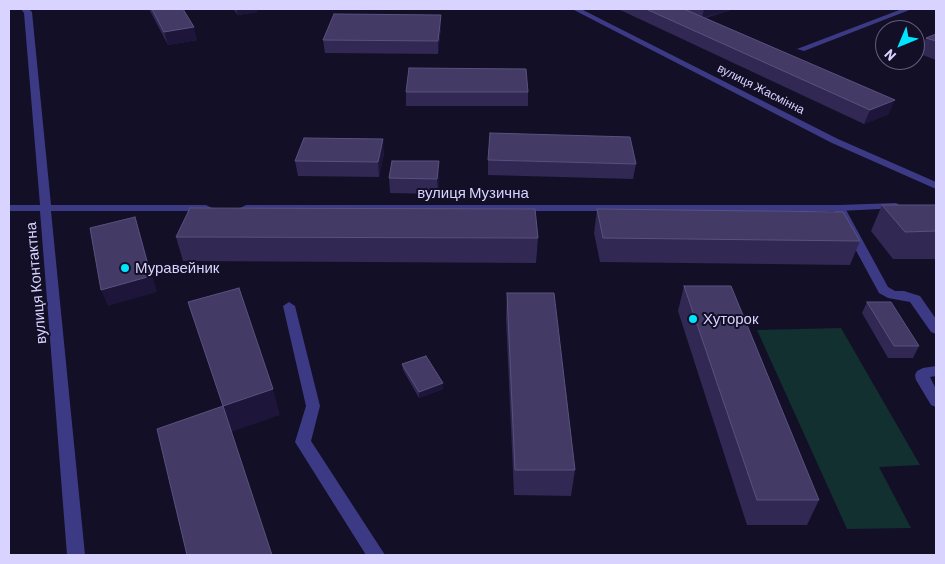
<!DOCTYPE html>
<meta charset="utf-8">
<style>
body{margin:0}
#map{position:relative;width:945px;height:564px;overflow:hidden;background:#130f26;font-family:Barlow,sans-serif}
canvas{display:block}
.frame{position:absolute;inset:0;border:10px solid #d9d4ff;pointer-events:none}
.north{position:absolute;left:875px;top:20px;width:50px;height:50px;box-sizing:border-box;background:#130f26;border:1px solid #625e7d;border-radius:50%;rotate:225deg;font-size:14px;font-weight:700;line-height:20px;text-align:center;color:#d9d4ff}
.north::after{content:'';display:block;margin:auto;width:18px;height:22px;background:#00e5ff;clip-path:polygon(50% 0,100% 100%,50% 72%,0 100%)}
</style>
<div id="map">
<canvas width="945" height="564"></canvas>
<div class="frame"></div>
<div class="north">N</div>
</div>
<script>
const ctx = document.querySelector('canvas').getContext('2d');
ctx.lineJoin = 'round';
function fillPath(path, color) { ctx.fillStyle = color; ctx.fill(path, 'evenodd'); }
const shape = rows => new Path2D(rows.map(r => 'M' + r).join(''));
function stroke(path, color, width, dash) { ctx.strokeStyle = color; ctx.lineWidth = width; ctx.lineCap = dash ? 'butt' : 'round'; ctx.setLineDash(dash || []); ctx.stroke(path); }
function label(font, color, halo, rows, align = 'center') {
  ctx.font = font + ' Barlow,sans-serif'; ctx.lineWidth = 4; ctx.setLineDash([]); ctx.textBaseline = 'middle'; ctx.strokeStyle = halo; ctx.fillStyle = color; for (const [text, x, y, turn = 0] of rows) {
    ctx.save(); ctx.translate(x, y); ctx.rotate((+turn || 0) * Math.PI / 180); ctx.textAlign = isNaN(turn) ? turn : align; if (halo) ctx.strokeText(text, 0, 0); ctx.fillText(text, 0, 0); ctx.restore();
  }
}
fillPath(shape([
 [841,328,920,465,879,467,911,528,847,529,757,330]
]), '#12302f');
fillPath(shape([
 [902,9,912,9,804,51,797,49,902,9],
 [839,205,845,208,888,287,895,291,904,291,920,296,936,319,936,334,931,332,910,302,888,298,879,293,833,208,839,205],
 [289,302,295,306,320,406,311,441,385,555,366,555,295,442,306,406,283,306,289,302],
 [936,366,936,376,930,377,936,389,936,407,931,405,916,380,915,375,917,371,923,368,936,366]
]), '#3d3a85');
fillPath(shape([
 [21,9,29,9,32,12,51,205,206,205,212,208,206,211,51,211,85,555,67,555,40,211,9,211,9,205,40,205,24,13,21,9],
 [572,9,581,9,838,139,936,182,936,189,832,143,572,9],
 [896,203,902,206,900,208,839,211,246,211,240,208,246,205,839,205,896,203]
]), '#3d3a85');
fillPath(shape([
 [149,9,183,9,197,40,168,45],
 [233,9,256,9,257,12,238,15],
 [618,9,734,9,705,18,889,114,864,124],
 [441,27,438,54,325,53,323,40],
 [936,34,936,60,920,54,926,38],
 [406,92,528,92,528,106,406,106],
 [384,153,379,177,298,176,295,161],
 [488,160,636,164,633,179,488,175],
 [439,176,438,194,390,193,389,178],
 [882,205,936,205,936,259,893,259,871,231],
 [597,209,860,241,850,265,600,262,594,233],
 [176,237,538,238,536,263,183,261],
 [684,286,819,500,807,525,747,525,678,311],
 [507,293,575,470,571,496,514,495,506,318],
 [867,302,919,346,913,358,888,358,862,313],
 [402,364,443,383,443,389,419,398,403,370]
]), '#312854');
fillPath(shape([
 [236,9,256,9,257,12,238,15],
 [704,9,734,9,702,18],
 [441,15,441,27,438,54,438,41],
 [194,27,197,40,168,45,164,32],
 [895,100,889,114,864,124,870,110],
 [383,139,384,153,379,177,378,162],
 [439,161,439,176,438,194,437,179],
 [135,217,140,233,157,292,108,306,101,290],
 [443,383,443,389,419,398,419,392],
 [273,389,280,415,231,432,223,406]
]), '#1d163a');
const building = shape([
 [152,9,183,9,194,27,164,32,152,9],
 [646,9,684,9,895,100,870,110,646,9],
 [334,14,441,15,438,41,323,40,334,14],
 [936,34,936,41,926,38,936,34],
 [409,68,526,69,528,92,406,92,409,68],
 [490,133,630,137,636,164,488,160,490,133],
 [304,138,383,139,378,162,295,161,304,138],
 [392,161,439,161,437,179,389,178,392,161],
 [882,205,936,205,936,231,905,232,882,205],
 [190,208,535,209,538,238,176,237,190,208],
 [597,209,843,212,860,241,603,238,597,209],
 [135,217,151,276,101,290,90,228,135,217],
 [684,286,731,286,819,500,757,500,684,286],
 [239,288,273,389,223,406,272,555,187,555,157,429,223,406,188,302,239,288],
 [507,293,554,293,575,470,515,470,507,293],
 [867,302,891,302,919,346,894,346,867,302],
 [426,356,443,383,419,392,402,364,426,356]
]);
fillPath(building, '#433a66');
stroke(building, '#5a527e', 1);
for (const [x, y, r, color] of [
 [125,268,5,"#00e5ff"],
 [693,319,5,"#00e5ff"]
]) { const dot = new Path2D(); dot.arc(x, y, r, 0, 2 * Math.PI); ctx.fillStyle = color; ctx.fill(dot); stroke(dot, '#130f26', 2); }
label('12px', '#d9d4ff', '#130f26', [
 ["вулиця Жасмінна",761,89,27]
]);
label('15px', '#d9d4ff', '#130f26', [
 ["вулиця Музична",473,193],
 ["вулиця Контактна",36,283,-95]
]);
label('15px', '#d9d4ff', '#130f26', [
 ["Муравейник",135,268],
 ["Хуторок",703,319]
], 'left');
</script>
